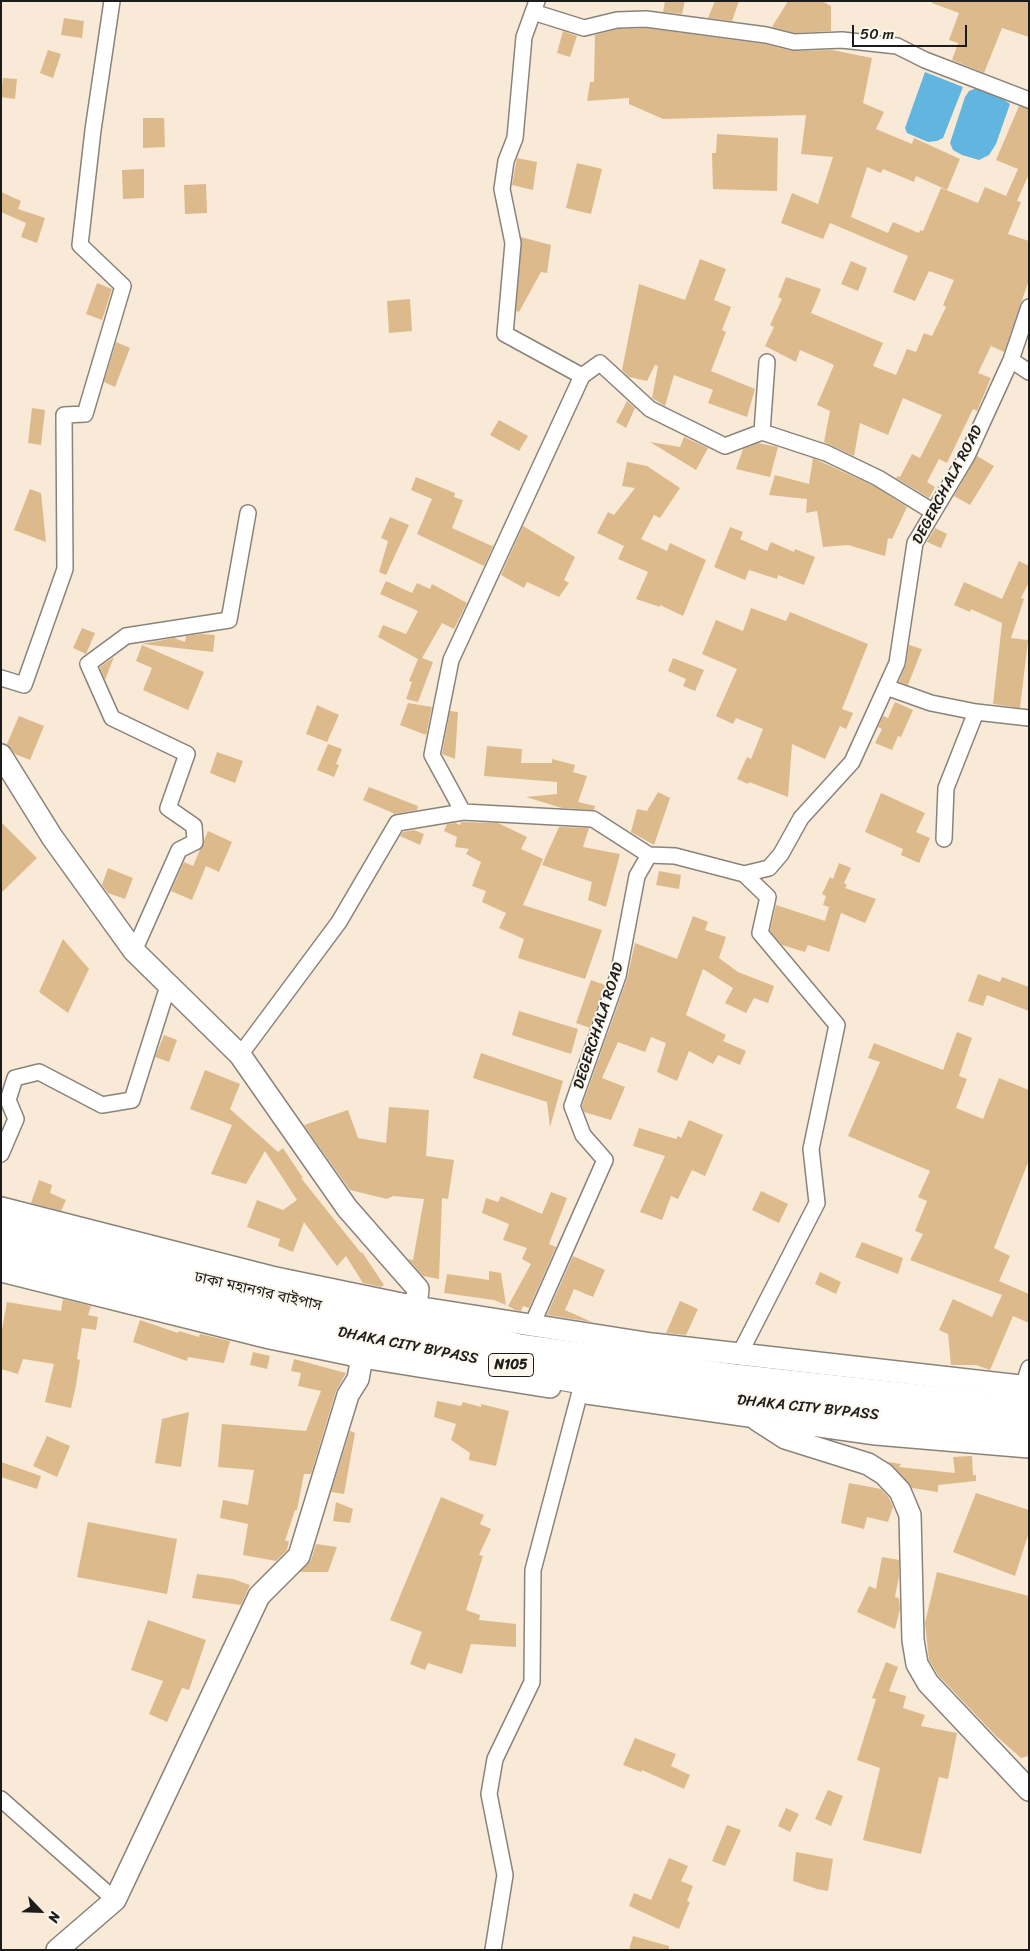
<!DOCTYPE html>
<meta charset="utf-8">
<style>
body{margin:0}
#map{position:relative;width:1030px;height:1951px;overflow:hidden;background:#f8ead7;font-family:Sriracha,sans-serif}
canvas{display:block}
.frame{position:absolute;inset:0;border:2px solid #1c1c1c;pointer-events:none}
.north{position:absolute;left:15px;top:1886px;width:50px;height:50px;-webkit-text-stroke:4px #fbf7ec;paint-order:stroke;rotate:114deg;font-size:14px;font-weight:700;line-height:20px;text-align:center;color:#1c1c1c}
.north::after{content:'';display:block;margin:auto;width:18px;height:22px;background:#1c1c1c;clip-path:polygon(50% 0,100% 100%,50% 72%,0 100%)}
.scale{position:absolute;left:852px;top:25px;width:115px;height:22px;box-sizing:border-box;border:2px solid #1c1c1c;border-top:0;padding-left:6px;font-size:15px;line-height:18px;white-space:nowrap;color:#1c1c1c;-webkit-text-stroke:4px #fbf7ec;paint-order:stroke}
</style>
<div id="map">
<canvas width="1030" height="1951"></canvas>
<div class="frame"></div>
<div class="north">N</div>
<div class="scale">50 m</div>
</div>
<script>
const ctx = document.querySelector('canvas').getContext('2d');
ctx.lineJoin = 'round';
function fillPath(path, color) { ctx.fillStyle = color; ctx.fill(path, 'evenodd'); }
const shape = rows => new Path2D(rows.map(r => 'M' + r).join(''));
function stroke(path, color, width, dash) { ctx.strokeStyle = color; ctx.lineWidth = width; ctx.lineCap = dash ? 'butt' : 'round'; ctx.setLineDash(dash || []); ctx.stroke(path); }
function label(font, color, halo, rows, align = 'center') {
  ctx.font = font + ' Sriracha,"Noto Sans Bengali",sans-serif'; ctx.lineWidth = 4; ctx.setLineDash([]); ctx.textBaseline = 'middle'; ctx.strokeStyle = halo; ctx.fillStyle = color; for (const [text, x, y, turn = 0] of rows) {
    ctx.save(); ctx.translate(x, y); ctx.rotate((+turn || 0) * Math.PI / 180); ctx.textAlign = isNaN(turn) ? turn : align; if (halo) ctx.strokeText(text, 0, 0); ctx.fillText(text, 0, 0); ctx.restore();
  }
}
fillPath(shape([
 [925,72,963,87,943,138,937,141,928,142,907,133,905,128],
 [977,88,1000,97,1010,104,996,144,989,155,979,160,962,155,953,150,950,143,965,97,969,91]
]), '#62b5de');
fillPath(shape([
 [665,1,685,1,682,14,663,12],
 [715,1,739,1,732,21,708,18],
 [788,1,822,1,831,6,831,31,795,33,772,27],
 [932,1,1029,1,1029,37,1002,28,984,73,952,60,958,43,949,40,959,13,932,3],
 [64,18,84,21,82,38,61,35],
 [646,28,764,44,792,51,832,50,872,58,863,103,884,112,876,129,912,144,914,138,960,159,947,190,916,176,914,182,883,169,881,173,867,167,851,217,888,233,893,222,919,233,920,230,923,231,941,188,978,203,985,187,1006,196,1018,169,996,160,1019,106,1029,109,1029,174,1017,201,1021,202,1008,234,1029,241,1029,280,1004,352,991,346,978,373,991,378,977,411,973,409,947,463,939,459,927,482,935,487,929,498,896,478,898,476,900,477,912,454,920,458,942,415,903,398,888,435,860,423,854,456,824,442,830,411,817,405,834,365,800,350,796,362,765,346,774,327,770,325,782,299,778,297,786,277,821,289,811,313,883,343,873,366,896,375,907,349,916,352,924,333,932,336,946,307,943,305,954,280,929,271,915,301,893,292,908,256,830,223,823,239,781,223,792,193,818,204,833,157,801,154,806,115,663,119,629,104,629,98,587,101,590,82,594,82,595,35,618,29],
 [563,31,577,36,570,57,557,53],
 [48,50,61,54,53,78,40,73],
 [3,78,17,79,15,99,1,97],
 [143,118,164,118,165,147,143,148],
 [717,134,778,138,777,191,713,189,712,153,716,153],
 [517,158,537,162,533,190,512,185],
 [577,163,602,169,591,214,566,208],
 [144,169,144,198,123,199,122,170],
 [206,184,207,213,185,214,184,185],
 [1,192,21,201,18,209,45,218,37,243,21,237,26,223,1,212],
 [521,237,551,245,547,273,541,272,519,312,516,311],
 [700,259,726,269,714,300,731,307,722,330,726,332,711,371,755,389,747,417,708,403,713,390,674,375,665,406,652,398,658,366,655,365,647,381,629,377,622,370,639,284,685,300],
 [851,261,867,268,858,291,841,284],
 [97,283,112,289,102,320,86,314],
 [410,299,412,331,389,333,387,301],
 [116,342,130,348,115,387,104,382],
 [627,401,635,408,626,428,616,422],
 [32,408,45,410,41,445,28,443],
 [499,420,528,436,519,451,490,435],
 [684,437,708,448,696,470,650,442,680,447],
 [758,443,778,447,770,477,736,469,743,449],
 [977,456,994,466,970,505,954,496],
 [813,458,874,486,907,507,892,539,888,538,885,556,848,545,823,547,817,511,806,513,807,499,769,495,775,475,809,484],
 [627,462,647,466,680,488,660,518,654,515,641,539,667,551,670,543,706,560,683,616,660,605,660,607,636,599,648,572,618,559,624,546,597,533,608,512,614,515,635,488,622,486],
 [416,477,455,493,454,497,463,500,452,528,492,546,494,544,484,566,417,534,432,499,411,490],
 [30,489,41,493,46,542,14,530],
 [390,517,409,525,386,575,379,572,388,541,381,538],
 [523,526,575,557,564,580,569,583,559,597,527,582,524,588,501,575],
 [730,527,743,532,740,539,767,551,771,542,794,552,795,549,815,557,804,585,778,575,777,579,749,570,745,580,714,567],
 [935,528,947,534,941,548,927,542],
 [1019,561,1029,566,1029,582,1021,598,1024,599,1011,638,1028,640,1020,708,993,704,1002,623,971,609,970,612,954,605,964,582,1002,599],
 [386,581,412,593,417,583,430,589,432,584,467,603,454,629,442,623,422,658,433,662,418,702,406,699,412,682,409,681,418,659,378,637,383,625,406,634,418,611,380,594],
 [751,608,786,621,790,612,868,644,842,709,853,713,846,729,840,726,825,759,792,744,788,797,749,782,748,784,737,779,747,757,751,759,763,729,736,718,733,724,716,716,737,669,702,654,716,620,743,631],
 [82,628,95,633,86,654,73,648],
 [202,634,215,635,213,652,142,644,174,638,185,642,186,636],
 [142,645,204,672,188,710,143,690,152,668,136,661],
 [909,645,922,649,908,685,899,682,906,665],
 [114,657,105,680,100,667],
 [673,658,704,670,695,691,683,686,686,679,668,671],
 [895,702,913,710,901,737,898,736,892,750,875,743,882,729,878,727,883,716,888,718],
 [408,703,432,707,423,750,426,735,400,725],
 [317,705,339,715,327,742,306,734],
 [450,711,458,712,455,759,442,754],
 [19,716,44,726,30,760,15,754,7,744],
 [328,744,342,749,336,764,339,765,334,777,317,770],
 [487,746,522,749,521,763,552,763,552,759,575,765,573,772,587,776,578,802,595,806,594,810,562,808,526,797,557,794,557,782,484,776],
 [217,752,243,761,235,783,210,773],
 [369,787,418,806,417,810,395,814,363,800],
 [658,792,670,798,654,845,631,832,637,809,647,811],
 [881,793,925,813,916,832,930,838,919,863,901,855,903,849,865,832],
 [1,822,37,858,1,893],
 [461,822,498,823,527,837,521,849,543,859,523,905,602,930,585,979,518,958,524,939,499,928,506,913,482,902,486,891,472,886,481,862,466,854,469,849,455,847,457,837,444,831,447,824,455,823,460,825],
 [559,827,589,828,583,847,620,854,606,907,588,900,592,882,542,865],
 [414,830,424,834,420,845,400,836,403,832],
 [208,831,232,842,219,872,206,866,192,900,171,891,184,862,193,866],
 [839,863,851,868,844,883,847,885,845,888,876,899,865,923,841,913,829,952,808,945,805,952,782,945,770,931,776,905,825,921,829,907,823,905,826,896,822,894,830,877,833,879],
 [108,868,133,878,125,899,108,893,102,885],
 [659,871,681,875,679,889,656,885],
 [693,916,708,922,705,930,726,937,719,958,738,972,774,986,768,1003,754,998,746,1013,725,1003,733,988,703,969,686,1015,726,1035,723,1041,746,1051,740,1065,718,1055,713,1064,689,1051,677,1081,657,1072,666,1043,651,1037,645,1052,618,1042,602,1078,625,1087,611,1120,584,1112,582,1106,627,979,635,943,677,959],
 [63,939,89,969,68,1013,39,992],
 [978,974,1000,982,1002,977,1029,987,1029,1011,987,995,983,1006,968,1001],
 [591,980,605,985,590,1028,576,1023],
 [519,1011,578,1029,571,1054,512,1035],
 [957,1032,972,1038,959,1076,967,1079,956,1108,983,1119,999,1078,1029,1090,1029,1160,994,1248,1010,1256,999,1281,1029,1294,1029,1323,1013,1316,990,1370,976,1365,951,1365,948,1334,939,1330,953,1299,992,1317,1002,1295,910,1260,923,1234,915,1231,927,1201,918,1197,930,1171,848,1136,880,1062,868,1058,874,1043,943,1070],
 [164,1035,177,1040,169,1062,155,1057],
 [481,1053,563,1081,550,1127,547,1102,473,1078],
 [205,1070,240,1084,230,1109,278,1152,283,1148,303,1178,301,1178,361,1253,362,1252,384,1285,381,1287,363,1283,346,1256,337,1266,304,1222,293,1252,278,1246,280,1239,247,1227,257,1200,283,1210,297,1200,265,1151,246,1184,211,1174,232,1125,190,1109],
 [389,1107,429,1110,426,1156,454,1160,448,1199,442,1198,439,1279,423,1276,408,1259,413,1260,424,1199,393,1196,387,1199,350,1190,304,1125,348,1110,358,1138,386,1143],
 [689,1120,723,1135,705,1176,692,1170,678,1199,671,1196,662,1220,640,1212,665,1156,633,1146,639,1128,676,1139,678,1136,681,1138],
 [39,1180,52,1185,50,1193,66,1200,61,1211,31,1203],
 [761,1191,788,1204,779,1223,752,1210],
 [551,1192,567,1198,549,1244,556,1247,529,1308,523,1306,521,1311,515,1310,508,1306,531,1264,522,1259,527,1248,503,1240,509,1224,482,1213,486,1198,498,1202,501,1196,542,1214],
 [862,1242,903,1258,898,1274,855,1257],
 [573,1256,605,1270,593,1297,574,1289,565,1310,592,1322,547,1315],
 [489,1271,501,1273,506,1305,494,1300,444,1293,447,1274,489,1280],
 [820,1272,841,1282,836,1294,815,1284],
 [63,1299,91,1306,88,1315,98,1317,96,1330,82,1328,77,1359,80,1360,76,1385,71,1408,45,1402,54,1364,23,1359,18,1374,1,1369,1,1335,7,1302,61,1311],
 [680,1301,698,1309,686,1335,666,1333],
 [140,1320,178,1333,179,1331,199,1337,200,1334,230,1341,224,1363,188,1357,187,1361,133,1342],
 [253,1352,270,1356,267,1369,250,1365],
 [294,1359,346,1373,336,1391,311,1474,304,1474,297,1510,295,1510,285,1541,289,1541,287,1550,276,1561,243,1555,248,1524,220,1518,223,1500,248,1505,254,1470,218,1467,222,1424,306,1431,321,1391,298,1386,301,1373,291,1371],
 [437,1401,461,1406,463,1402,481,1407,481,1404,509,1411,496,1466,469,1460,470,1453,451,1440,456,1424,434,1417],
 [189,1412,181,1467,155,1463,162,1419],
 [350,1431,355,1433,344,1494,331,1492],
 [47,1436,70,1446,57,1477,33,1466],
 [972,1456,973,1475,976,1475,976,1481,938,1485,938,1492,912,1488,888,1462,901,1464,899,1467,955,1473,953,1457],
 [1,1462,41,1476,37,1489,1,1477],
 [849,1483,881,1489,889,1498,893,1507,888,1522,867,1517,864,1529,841,1523],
 [976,1493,1029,1510,1029,1532,1015,1576,953,1552],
 [441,1497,484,1515,480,1524,491,1529,479,1555,483,1556,466,1610,480,1615,479,1620,516,1624,516,1647,471,1644,462,1674,428,1663,425,1670,410,1664,422,1632,390,1620],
 [336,1502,353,1509,350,1523,333,1521],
 [88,1522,177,1539,167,1594,77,1577],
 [316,1544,337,1547,328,1572,300,1572,311,1560],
 [882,1557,899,1560,899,1576,895,1597,899,1598,900,1609,895,1629,857,1612,869,1586,876,1589],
 [937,1572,1029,1596,1029,1756,1021,1758,995,1735,938,1675,929,1660,925,1623],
 [197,1574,233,1579,250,1585,241,1605,192,1598],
 [148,1620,206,1640,189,1690,182,1688,167,1722,149,1714,163,1681,131,1670],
 [886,1662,898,1667,889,1691,906,1696,903,1708,925,1715,921,1726,957,1733,948,1779,939,1777,921,1854,863,1840,880,1768,857,1760,876,1699,872,1698],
 [635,1738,676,1754,671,1766,690,1775,684,1789,642,1770,641,1772,623,1765],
 [828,1790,843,1796,831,1826,815,1819],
 [786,1808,799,1814,790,1832,778,1826],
 [727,1825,741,1830,725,1866,712,1861],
 [796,1852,833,1859,828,1891,817,1889,793,1881],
 [669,1858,688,1866,681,1881,693,1886,687,1901,690,1902,679,1929,629,1906,634,1893,651,1900],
 [633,1936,669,1946,669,1950,629,1950]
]), '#ddba8c');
const street = shape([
 [533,12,584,28,617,20,646,19,766,35,794,42,842,40,897,46,925,60,1029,100],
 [1011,360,1029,372],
 [582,376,600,363,650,409,725,446,762,432,767,362],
 [762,432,826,453,878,478,927,508],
 [1,678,24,685,65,569,64,415,85,414,123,286,80,245,93,130,112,1],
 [886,687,931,703,976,712,1029,718],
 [463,812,593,819,649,855],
 [944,839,946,788,976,712],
 [134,951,179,850,195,842,194,826,168,808,187,754,112,718,88,664,126,636,229,620,248,513],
 [240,1055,339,922,397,823,463,812,432,755,451,660,582,376,505,334,513,243,502,189,506,161,515,138,524,37,537,1],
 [1,1154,16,1119,8,1100,15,1078,39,1072,102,1105,132,1100,168,986],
 [531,1327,605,1160,583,1135,572,1106,618,976,637,876,649,855,675,856,744,874,769,868,781,854,801,818,852,762,897,663,915,543,967,456,1011,360,1029,307],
 [739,1355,817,1203,811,1149,837,1025,760,933,768,897,744,874],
 [1023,1386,1029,1368],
 [1,1799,115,1900],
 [493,1950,505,1875,489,1794,495,1759,532,1682,533,1570,580,1392]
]);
const secondary = shape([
 [1,755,52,837,134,951,240,1055,347,1208,418,1289,416,1307],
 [1,1208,271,1277,416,1307,652,1344,1029,1387],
 [1,1271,270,1338,362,1357,550,1387],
 [587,1393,876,1434,1029,1447],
 [757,1420,785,1438,868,1464,884,1474,900,1491,910,1515,913,1640,917,1664,928,1683,1029,1790],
 [57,1950,115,1900,259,1596,299,1556,348,1395,358,1379,362,1357]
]);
const highway = shape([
 [1,1231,270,1296,440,1330,517,1348,739,1379,1029,1411],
 [1,1254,275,1319,433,1353,584,1380,745,1401,1029,1431]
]);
stroke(street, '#8a837a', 18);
stroke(secondary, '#8a837a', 24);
stroke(highway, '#8a837a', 30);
stroke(street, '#fff', 15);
stroke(secondary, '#fff', 21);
stroke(highway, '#fff', 28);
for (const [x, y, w] of [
 [511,1365,45]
]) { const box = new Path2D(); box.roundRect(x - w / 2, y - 11.5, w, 23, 4); ctx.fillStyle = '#fbf7ec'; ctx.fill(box); stroke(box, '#1c1c1c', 1); }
label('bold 14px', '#1c1c1c', null, [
 ["N105",511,1365]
]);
label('15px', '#1c1c1c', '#fbf7ec', [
 ["DEGERCHALA ROAD",948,485,-62],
 ["DEGERCHALA ROAD",599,1026,-72],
 ["ঢাকা মহানগর বাইপাস",258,1292,13],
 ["DHAKA CITY BYPASS",408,1346,11],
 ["DHAKA CITY BYPASS",808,1408,6]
]);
</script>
